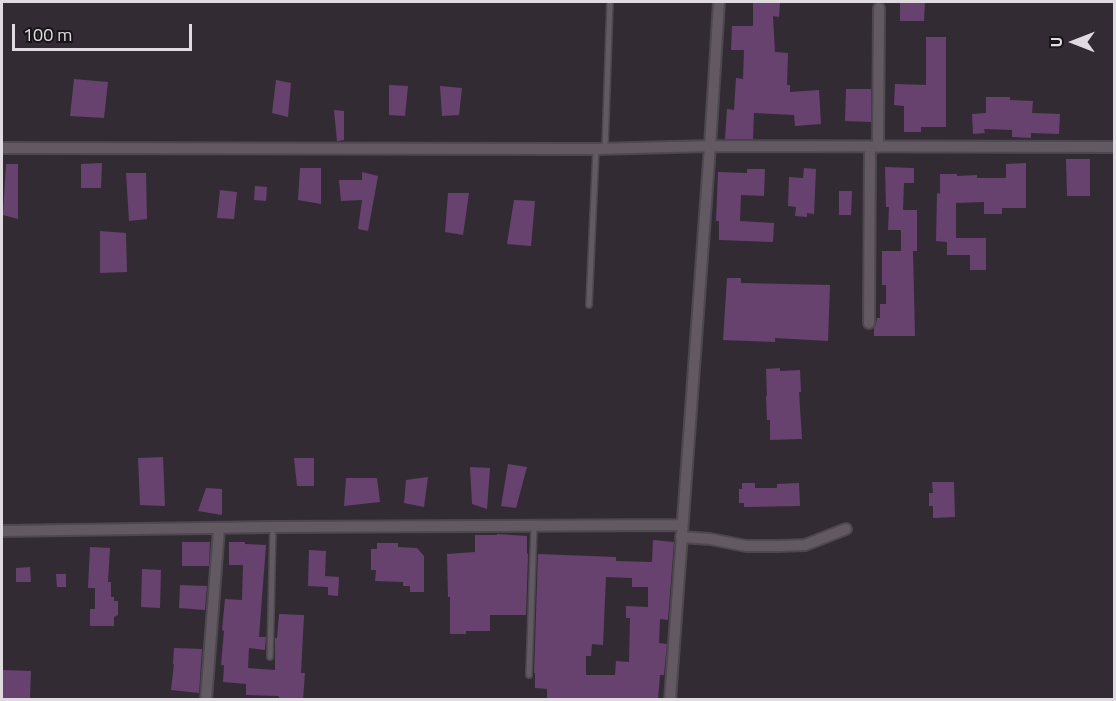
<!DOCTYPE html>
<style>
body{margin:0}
#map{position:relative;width:1116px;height:701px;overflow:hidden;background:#332b34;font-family:"Titillium Web",sans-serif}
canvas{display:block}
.frame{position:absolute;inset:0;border:3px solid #e0dbe1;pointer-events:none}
.north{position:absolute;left:1044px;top:12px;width:60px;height:60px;-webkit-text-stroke:4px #181519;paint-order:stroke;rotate:270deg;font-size:16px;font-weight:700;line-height:24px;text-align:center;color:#e0dbe1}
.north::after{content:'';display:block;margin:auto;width:21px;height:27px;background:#e0dbe1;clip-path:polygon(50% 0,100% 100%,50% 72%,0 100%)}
.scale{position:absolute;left:12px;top:24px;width:180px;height:27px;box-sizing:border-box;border:3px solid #e0dbe1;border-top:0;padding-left:8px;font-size:18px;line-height:21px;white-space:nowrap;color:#e0dbe1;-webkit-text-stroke:4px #181519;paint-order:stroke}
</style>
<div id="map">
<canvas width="1116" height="701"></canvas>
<div class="frame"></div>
<div class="north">U</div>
<div class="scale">100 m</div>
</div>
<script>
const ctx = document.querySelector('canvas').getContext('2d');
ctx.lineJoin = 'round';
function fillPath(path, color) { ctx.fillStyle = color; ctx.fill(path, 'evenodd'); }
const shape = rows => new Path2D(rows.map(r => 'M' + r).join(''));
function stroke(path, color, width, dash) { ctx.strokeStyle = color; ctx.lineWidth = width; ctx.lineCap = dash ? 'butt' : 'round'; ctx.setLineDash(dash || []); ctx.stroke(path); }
fillPath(shape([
 [753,2,780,3,779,17,773,16,775,52,788,53,787,85,790,85,790,92,819,90,821,124,795,126,794,115,754,113,753,139,725,139,727,109,734,110,736,78,743,79,744,50,731,50,732,26,753,26],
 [900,2,925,2,924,21,900,21],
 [926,37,946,37,946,127,921,127,921,132,904,132,904,106,894,105,895,84,926,85],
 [74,79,108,82,104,118,70,116],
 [276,80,291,83,288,117,272,113],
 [389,85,408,86,405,116,389,115],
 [440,86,462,88,459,115,442,116],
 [846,89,871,89,871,122,845,121],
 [986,97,1010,97,1010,100,1033,101,1032,113,1060,114,1059,134,1031,133,1031,138,1012,137,1012,130,984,129,985,133,973,134,972,114,986,113],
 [334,110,344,111,344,140,337,141],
 [1066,159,1090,159,1090,196,1067,196],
 [102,163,101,188,81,188,81,164],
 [1026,163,1026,208,1002,208,1002,214,984,214,984,202,956,203,956,238,986,238,986,270,970,270,970,255,947,255,947,242,936,241,937,193,940,194,940,174,957,174,957,176,977,175,977,178,1006,178,1006,164],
 [6,164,18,164,18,219,3,215],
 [885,167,914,168,914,183,904,183,903,210,917,210,917,251,913,251,915,336,874,336,874,328,876,324,877,318,880,318,880,304,886,304,886,285,882,285,882,251,901,251,901,230,888,230,889,207,886,207],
 [300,168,321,168,321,204,298,200],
 [804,168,816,169,814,214,807,213,807,217,795,216,796,207,788,206,789,177,803,178],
 [747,169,765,169,764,196,741,195,740,221,774,223,773,242,719,240,719,221,716,221,718,172,747,173],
 [362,172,378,176,368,231,358,229,362,200,341,201,339,180,362,180],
 [126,173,146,173,147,219,129,221],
 [255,186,267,187,266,201,254,200],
 [220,190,237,192,234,219,217,218],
 [839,191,852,191,851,215,839,215],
 [448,193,469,193,463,235,445,232],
 [514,200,535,201,531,246,507,244],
 [100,231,126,233,127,272,100,273],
 [727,278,741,278,741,283,830,285,828,341,775,338,775,342,723,340],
 [780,368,780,371,800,370,801,392,799,392,802,439,770,440,770,420,767,420,766,396,767,396,766,369],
 [163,457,165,506,140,505,138,458],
 [294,458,314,458,314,486,297,486],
 [508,464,527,467,516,508,501,506],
 [470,467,490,468,487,509,472,504],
 [428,477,424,507,404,503,406,480],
 [346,478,377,478,380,502,344,506],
 [932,482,954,482,955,517,933,518,933,506,929,506,929,493,933,493],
 [742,483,755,483,755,488,777,488,777,484,799,483,800,506,744,507,744,503,739,503,739,489,742,489],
 [206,488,222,489,222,515,198,511],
 [497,534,527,536,527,554,528,554,526,615,490,615,490,631,466,631,466,634,450,634,450,597,448,597,447,554,475,552,475,535,497,535],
 [653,540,674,542,668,620,660,619,659,643,667,644,664,675,660,675,658,699,547,699,547,689,535,688,535,673,534,673,538,554,616,557,616,561,652,562],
 [606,577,632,578,632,587,648,587,648,607,626,606,626,618,630,618,629,662,616,661,615,675,586,675,586,656,591,656,592,644,603,645],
 [182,542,210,542,209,566,182,566],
 [229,542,245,542,245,544,266,545,259,637,266,637,265,650,249,648,248,668,275,670,275,638,277,638,279,614,304,615,301,673,305,673,303,699,279,699,279,696,246,695,246,684,223,682,224,665,221,665,224,631,222,630,225,599,242,600,243,565,229,565],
 [377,543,398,543,398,547,417,548,424,556,424,592,410,592,410,586,403,586,403,582,375,581,376,570,371,570,371,549,377,549],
 [90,547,110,548,108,582,111,582,111,597,114,597,114,601,118,601,118,615,114,617,114,626,90,626,90,609,95,609,95,588,88,588],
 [309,550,326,551,325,576,339,577,338,596,328,595,328,587,308,586],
 [30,567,31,582,16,582,16,568],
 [142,569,161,570,160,608,141,607],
 [56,574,66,574,66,587,57,587],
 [180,585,207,586,205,610,179,608],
 [174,648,202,649,199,693,171,690,174,664,173,664],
 [2,670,31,671,30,699,2,699]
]), '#67426e');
const service = shape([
 [605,148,610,2],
 [589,305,596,149],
 [270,657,273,527],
 [529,675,534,526]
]);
const minor = shape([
 [878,147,879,8],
 [2,148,596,149,710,146,1114,147],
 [869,323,870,147],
 [2,531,273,527,682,525],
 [681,537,710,539,746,546,779,546,805,545,846,529],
 [206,700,219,528],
 [670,700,710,146,719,2]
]);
stroke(service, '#4d474f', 8);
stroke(minor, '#4d474f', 14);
stroke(service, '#625963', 5);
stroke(minor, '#625963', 10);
</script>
